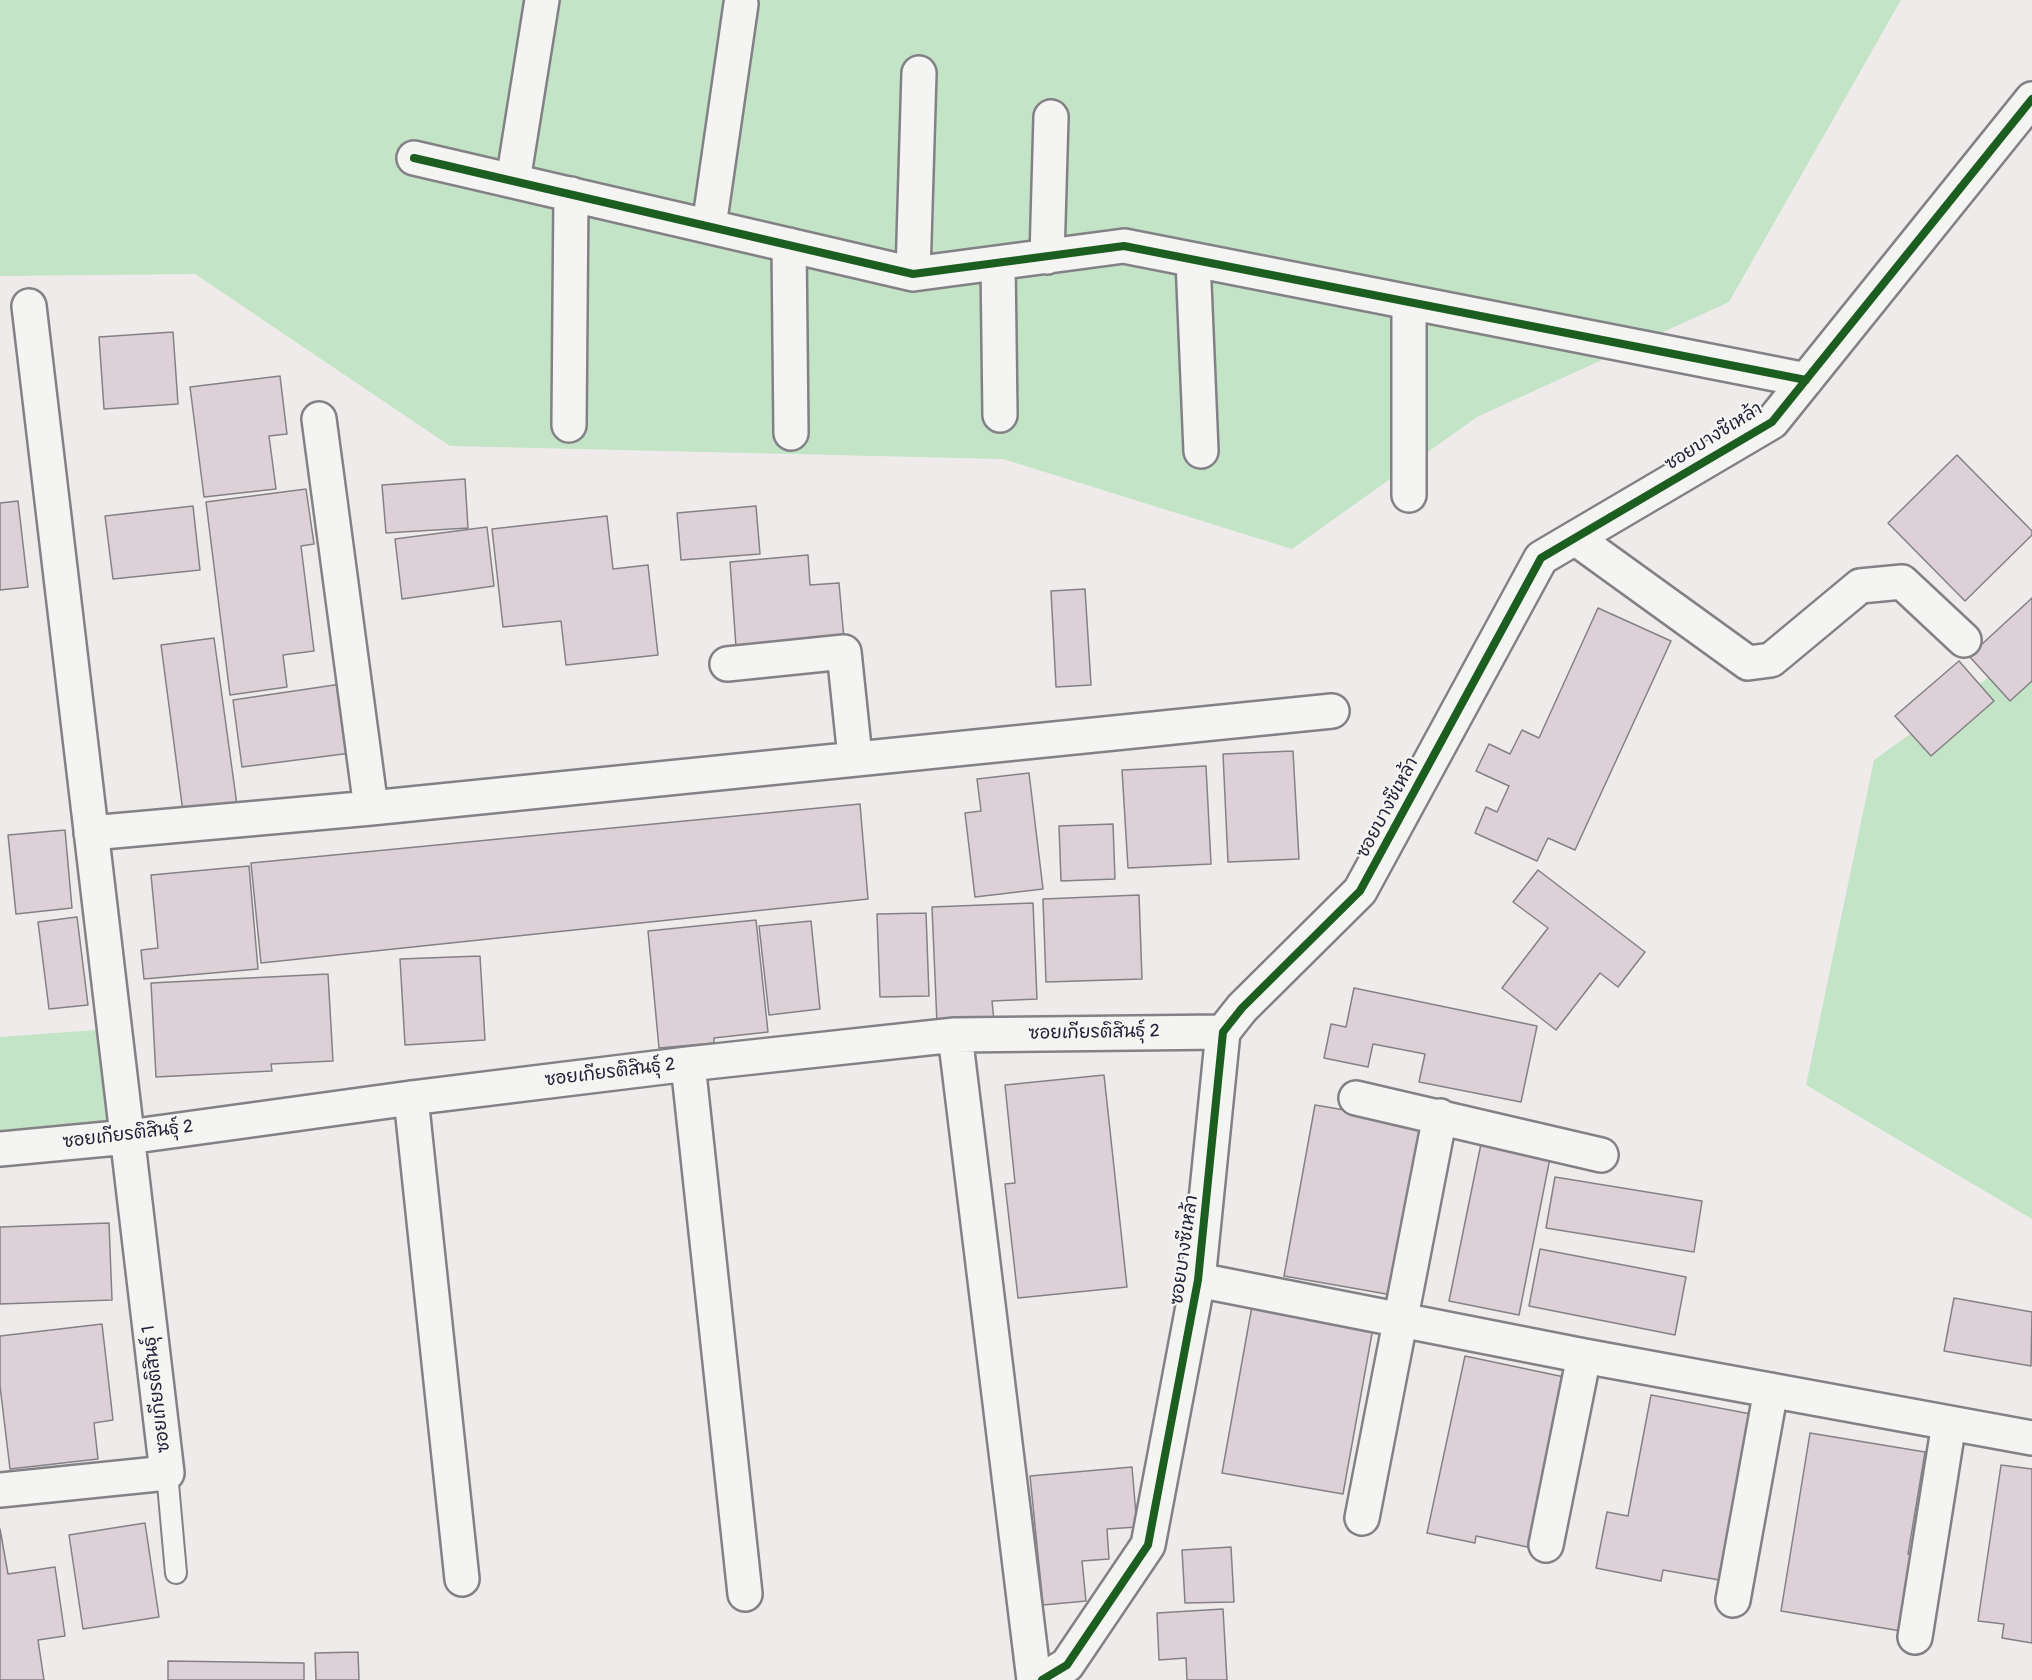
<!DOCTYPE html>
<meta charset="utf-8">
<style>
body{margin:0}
canvas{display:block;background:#f0ebeb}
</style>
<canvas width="2032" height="1680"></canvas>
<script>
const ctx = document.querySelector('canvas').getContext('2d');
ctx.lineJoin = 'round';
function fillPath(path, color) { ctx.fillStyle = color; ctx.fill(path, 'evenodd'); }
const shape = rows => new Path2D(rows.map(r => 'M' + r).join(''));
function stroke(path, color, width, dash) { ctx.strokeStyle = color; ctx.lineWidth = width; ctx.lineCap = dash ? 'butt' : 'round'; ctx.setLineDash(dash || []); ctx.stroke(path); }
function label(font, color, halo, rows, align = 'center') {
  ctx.font = font + ' Pangolin,"Playpen Sans Thai",sans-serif'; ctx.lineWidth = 4.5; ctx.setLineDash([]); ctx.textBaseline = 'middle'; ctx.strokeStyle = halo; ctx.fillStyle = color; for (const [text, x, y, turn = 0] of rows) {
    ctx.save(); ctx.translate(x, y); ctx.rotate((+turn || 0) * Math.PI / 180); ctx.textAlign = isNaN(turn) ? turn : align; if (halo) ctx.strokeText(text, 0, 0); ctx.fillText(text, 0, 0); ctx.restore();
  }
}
fillPath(shape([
 [0,0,1901,0,1729,302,1477,417,1292,549,1003,459,450,446,195,274,0,276],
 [2032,646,2032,1219,1806,1085,1874,760],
 [96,1030,109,1123,0,1133,0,1037]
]), '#c3e4c6');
const building = shape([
 [173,332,178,404,104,409,99,337,173,332],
 [280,376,287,434,269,436,276,489,204,497,190,387,280,376],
 [1957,455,2032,531,2032,535,1965,601,1888,523,1957,455],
 [465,479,468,528,386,533,382,485,465,479],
 [306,489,314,544,301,546,314,651,283,655,287,687,230,695,206,502,306,489],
 [18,501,28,587,0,590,0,503,18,501],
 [193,506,200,570,113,579,105,516,193,506],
 [756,506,760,554,681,560,677,513,756,506],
 [607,516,613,569,648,565,658,655,566,665,561,621,503,627,492,529,607,516],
 [487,527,494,586,402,599,395,539,487,527],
 [808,555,810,585,839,583,844,639,736,647,730,562,808,555],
 [1085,589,1091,685,1056,687,1051,591,1085,589],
 [2032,598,2032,681,2010,701,1969,656,2032,598],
 [1598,608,1671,641,1575,850,1548,838,1537,861,1475,833,1486,807,1497,812,1509,786,1476,771,1489,744,1510,754,1522,730,1539,738,1598,608],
 [214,638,237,805,183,812,161,645,214,638],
 [1959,661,1994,701,1931,756,1895,716,1959,661],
 [341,684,351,753,242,767,233,700,341,684],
 [1293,751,1299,859,1228,862,1223,754,1293,751],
 [1206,766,1211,864,1128,868,1122,770,1206,766],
 [1029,773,1043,889,975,897,965,813,981,811,977,779,1029,773],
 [860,804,868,899,261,963,251,863,860,804],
 [1113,824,1115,879,1061,881,1059,826,1113,824],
 [65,830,72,908,16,914,8,835,65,830],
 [249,866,258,969,144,979,141,950,158,948,151,875,249,866],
 [1538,870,1645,952,1618,987,1600,973,1556,1030,1502,988,1548,928,1513,902,1538,870],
 [1139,895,1142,979,1046,982,1043,899,1139,895],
 [1033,903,1037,999,992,1001,994,1021,937,1024,932,907,1033,903],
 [926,913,929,996,880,997,877,914,926,913],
 [77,917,88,1005,49,1009,38,922,77,917],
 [756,920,768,1032,714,1038,714,1043,659,1048,648,931,756,920],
 [811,921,820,1009,769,1015,759,926,811,921],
 [480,956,485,1040,405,1045,400,959,480,956],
 [328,974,333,1061,271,1064,272,1071,156,1077,151,983,328,974],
 [1354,988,1537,1026,1521,1102,1419,1082,1425,1054,1373,1044,1368,1067,1324,1058,1331,1024,1346,1027,1354,988],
 [1104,1075,1127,1287,1018,1298,1005,1184,1015,1183,1005,1085,1104,1075],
 [1315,1105,1422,1123,1392,1295,1284,1276,1315,1105],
 [1482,1139,1551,1153,1519,1315,1449,1301,1482,1139],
 [1555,1177,1702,1201,1694,1252,1546,1228,1555,1177],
 [109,1223,112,1300,0,1304,0,1227,109,1223],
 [1540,1249,1686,1277,1675,1335,1529,1306,1540,1249],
 [1954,1298,2032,1312,2031,1366,1944,1351,1954,1298],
 [1252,1306,1373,1328,1343,1494,1222,1473,1252,1306],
 [102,1324,113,1420,94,1423,98,1459,10,1469,0,1386,0,1336,102,1324],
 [1465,1356,1569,1378,1532,1548,1476,1536,1475,1543,1427,1533,1465,1356],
 [1651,1395,1756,1415,1725,1581,1663,1570,1661,1581,1596,1568,1607,1512,1628,1516,1651,1395],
 [1810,1433,1925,1452,1908,1554,1919,1556,1907,1632,1781,1611,1810,1433],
 [2001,1465,2032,1469,2032,1643,2002,1638,2004,1624,1978,1621,2001,1465],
 [1132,1467,1137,1527,1107,1529,1109,1559,1082,1561,1086,1601,1043,1605,1030,1476,1132,1467],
 [145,1523,159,1617,83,1629,69,1535,145,1523],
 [0,1529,8,1574,55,1567,65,1636,38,1640,44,1680,0,1680,0,1529],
 [1231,1547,1234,1602,1185,1603,1182,1550,1231,1547],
 [1223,1609,1227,1680,1187,1680,1186,1658,1159,1660,1157,1613,1223,1609],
 [358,1652,359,1680,316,1680,315,1653,358,1652],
 [168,1661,304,1663,304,1680,168,1680,168,1661]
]);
fillPath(building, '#ddd1d7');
stroke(building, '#838186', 1.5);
const service = shape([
 [167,1473,176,1573]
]);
const minor = shape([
 [414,158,913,274,1124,246,1806,380],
 [513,181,542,0],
 [709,226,741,4],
 [789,245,791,433],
 [1047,257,1051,117],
 [1193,260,1201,451],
 [998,263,1000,415],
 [913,274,919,73],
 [319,419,371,808],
 [569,425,571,194],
 [1409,495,1409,302],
 [1575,538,1748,663,1771,660,1860,586,1902,582,1964,640],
 [727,664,844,652,855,757],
 [91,833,371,808,1332,711],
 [955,1035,1034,1680],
 [688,1064,745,1594],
 [411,1098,462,1579],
 [1356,1098,1601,1155],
 [0,1149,128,1137,411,1098,688,1064,955,1035,1223,1032],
 [1198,1280,1584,1356,2032,1438],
 [0,1490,167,1473,29,306],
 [1362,1518,1440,1116],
 [1546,1545,1584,1356],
 [1733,1600,1771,1390],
 [1915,1637,1949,1423],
 [1042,1680,1067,1665,1148,1545,1198,1280,1223,1032,1242,1008,1360,891,1541,558,1772,422,2032,99]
]);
stroke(service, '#838186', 24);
stroke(minor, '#838186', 38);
stroke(service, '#f4f4f2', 20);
stroke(minor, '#f4f4f2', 33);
stroke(shape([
 [414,158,913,274,1124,246,1806,380],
 [1042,1680,1067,1665,1148,1545,1198,1280,1223,1032,1242,1008,1360,891,1541,558,1772,422,2032,99]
]), '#1b5e20', 8);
label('18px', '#22223b', '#f6f6f2', [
 ["ซอยบางซีเหล้า",1714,437,-32],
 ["ซอยบางซีเหล้า",1388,808,-62],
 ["ซอยเกียรติสินธุ์ 2",1094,1033,-1],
 ["ซอยเกียรติสินธุ์ 2",610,1073,-7],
 ["ซอยเกียรติสินธุ์ 2",128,1135,-7],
 ["ซอยบางซีเหล้า",1185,1250,-82],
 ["ซอยเกียรติสินธุ์ 1",157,1389,-97]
]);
</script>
